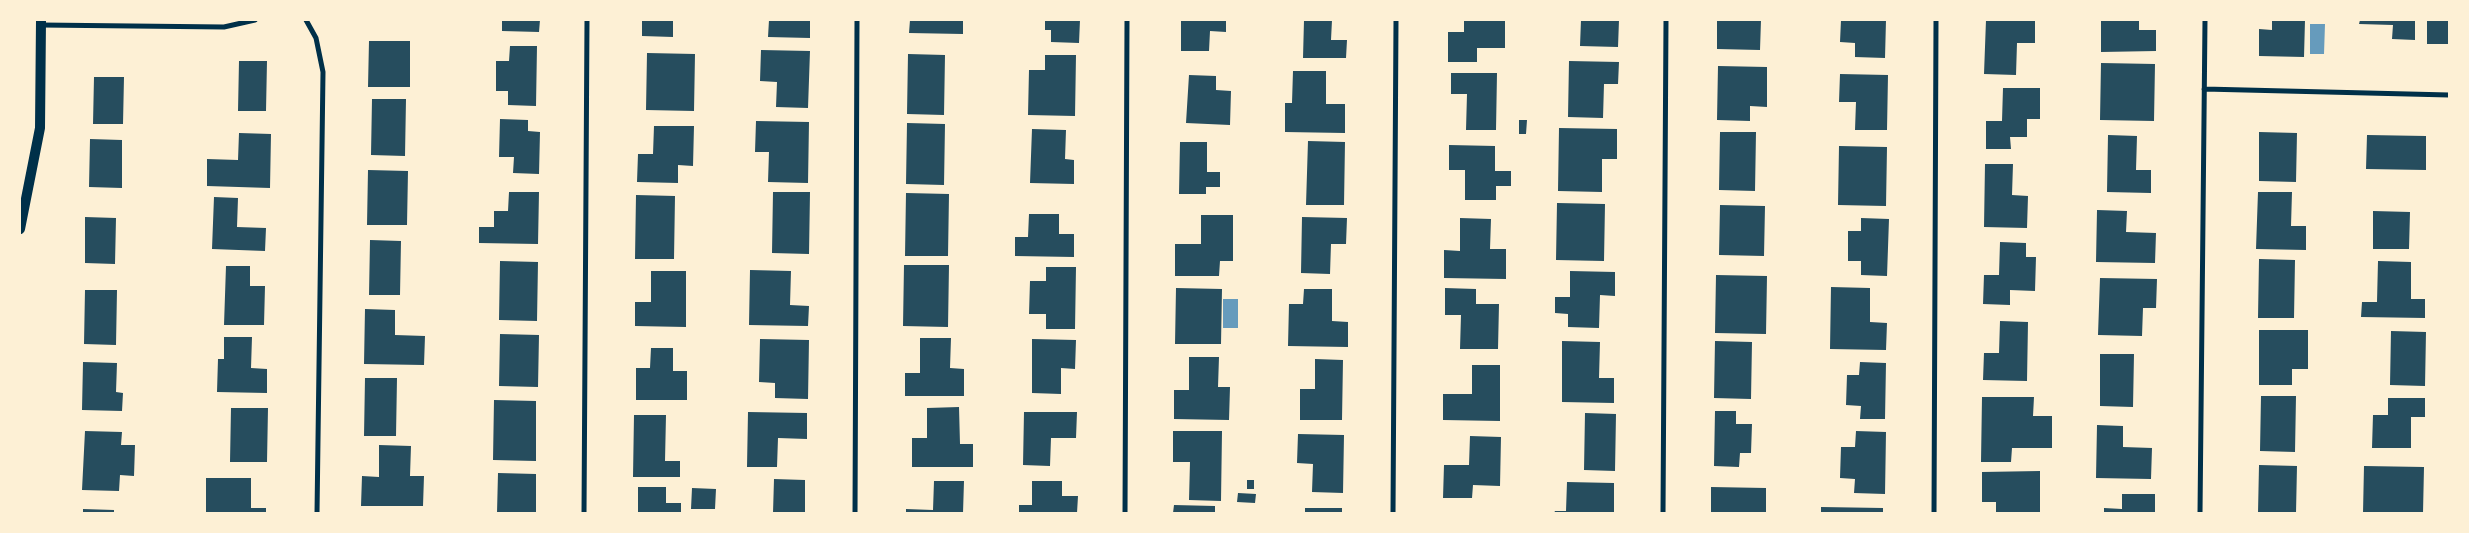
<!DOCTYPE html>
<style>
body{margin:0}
#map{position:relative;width:2469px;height:533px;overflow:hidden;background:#fdf0d5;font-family:"PT Sans",sans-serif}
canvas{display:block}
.frame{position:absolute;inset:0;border:21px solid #fdf0d5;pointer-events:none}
</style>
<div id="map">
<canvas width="2469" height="533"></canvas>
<div class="frame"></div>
</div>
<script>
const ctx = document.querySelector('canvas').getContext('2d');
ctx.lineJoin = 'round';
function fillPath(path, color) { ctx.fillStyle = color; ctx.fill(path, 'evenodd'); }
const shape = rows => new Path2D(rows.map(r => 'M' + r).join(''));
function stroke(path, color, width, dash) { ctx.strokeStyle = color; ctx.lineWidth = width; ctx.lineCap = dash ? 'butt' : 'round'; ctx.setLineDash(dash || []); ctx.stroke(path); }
fillPath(shape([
 [2310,24,2325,24,2324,54,2310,54],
 [1223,299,1238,299,1238,328,1223,328]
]), '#669bbc');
fillPath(shape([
 [502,20,540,20,539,32,502,31],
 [642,20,673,20,673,37,642,36],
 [769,20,810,20,810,38,768,37],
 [910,20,963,20,963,34,909,33],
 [1045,20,1080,20,1079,43,1051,42,1051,30,1045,30],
 [1181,20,1226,20,1226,32,1210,31,1209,51,1181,51],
 [1304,20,1332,20,1331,40,1347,40,1346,58,1303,58],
 [1464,20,1505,20,1505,48,1477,48,1477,62,1448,62,1448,32,1464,32],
 [1581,20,1619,20,1618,47,1580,46],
 [1717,20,1761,20,1760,50,1717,49],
 [1841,20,1886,20,1885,58,1855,57,1855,43,1840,42],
 [1986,20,2035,20,2035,43,2017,43,2016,75,1984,74],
 [2101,20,2139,20,2139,30,2156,30,2156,51,2101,52],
 [2272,20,2305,20,2304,57,2259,56,2259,29,2272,30],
 [2360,20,2415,20,2415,40,2392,39,2393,25,2359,24],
 [2427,20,2449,20,2449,44,2427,44],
 [369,41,410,41,410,87,368,87],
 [510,46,537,46,536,106,508,105,508,91,496,91,496,61,509,61],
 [761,50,810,51,808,108,776,107,777,82,760,81],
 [647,53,695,54,694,111,646,110],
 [908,54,945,55,944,115,907,114],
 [1045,55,1076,55,1075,116,1028,115,1029,70,1045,70],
 [239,61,267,61,266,111,238,111],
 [1569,61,1619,62,1618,84,1604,84,1603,118,1568,117],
 [2101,63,2155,64,2154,121,2100,120],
 [1718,66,1767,67,1767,107,1750,106,1750,121,1717,120],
 [1293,71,1326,71,1326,104,1345,104,1345,133,1285,132,1285,103,1292,103],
 [1451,73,1497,73,1496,130,1466,130,1467,94,1451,94],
 [1840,74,1888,75,1887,130,1855,130,1856,102,1839,102],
 [1189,75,1216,76,1216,90,1231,91,1230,125,1186,123],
 [94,77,124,77,123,124,93,124],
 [2003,88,2040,88,2040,119,2027,119,2027,137,2010,137,2011,149,1986,149,1986,121,2002,121],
 [372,99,406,99,405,156,371,155],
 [500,119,528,120,528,131,540,132,539,174,513,173,514,157,499,157],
 [1519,120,1527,120,1526,134,1519,134],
 [756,121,809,122,808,183,768,182,769,152,755,152],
 [907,123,945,124,944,185,906,184],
 [654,126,694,126,693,166,678,165,678,183,637,182,638,154,653,154],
 [1559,128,1617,129,1617,159,1602,159,1602,192,1558,191],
 [1032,129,1066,130,1065,159,1074,160,1074,184,1030,183],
 [1720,132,1756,132,1755,191,1719,190],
 [2259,132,2297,133,2296,182,2259,181],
 [239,133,271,134,270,188,207,186,207,159,238,160],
 [2108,135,2137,136,2136,170,2151,170,2151,193,2107,192],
 [2367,135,2426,136,2426,170,2366,169],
 [90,139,122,140,122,188,89,187],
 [1308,141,1345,142,1344,205,1306,205],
 [1180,142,1207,142,1207,172,1220,172,1220,187,1206,187,1206,194,1179,194],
 [1449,145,1495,146,1495,171,1511,171,1511,186,1496,186,1496,200,1465,200,1465,170,1449,170],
 [1839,146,1887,147,1886,206,1838,205],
 [1985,164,2013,164,2012,195,2028,196,2027,228,1984,227],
 [368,170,408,171,407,225,367,225],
 [509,192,539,192,538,244,479,243,479,227,494,227,494,211,508,211],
 [773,192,810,192,809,254,772,253],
 [2258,192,2292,192,2291,226,2306,226,2306,250,2256,249],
 [906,193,949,194,948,256,905,256],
 [636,195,675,196,674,259,635,259],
 [214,197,238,198,237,227,266,228,265,251,212,249],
 [1557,203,1605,204,1604,261,1556,260],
 [1720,205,1765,206,1764,256,1719,255],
 [2097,210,2127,211,2126,232,2156,233,2155,263,2096,262],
 [2373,211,2410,212,2409,249,2373,249],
 [1029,214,1059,214,1059,234,1074,234,1074,257,1015,256,1015,237,1028,237],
 [1201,215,1233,215,1233,261,1220,261,1219,276,1175,276,1175,244,1201,244],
 [85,217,116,218,115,264,85,263],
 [1302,217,1347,218,1346,244,1331,244,1330,274,1301,273],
 [1460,218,1491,219,1490,249,1506,249,1506,279,1444,278,1444,250,1460,251],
 [1861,218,1889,219,1887,276,1861,275,1861,261,1848,261,1848,231,1861,231],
 [370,240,401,241,400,295,369,295],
 [2000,242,2026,243,2026,257,2036,257,2035,291,2010,290,2010,305,1983,304,1984,275,1999,275],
 [2259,259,2295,260,2294,318,2258,318],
 [500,261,538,262,537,321,499,320],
 [2378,261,2411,262,2411,299,2425,299,2425,318,2361,317,2362,302,2377,302],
 [904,265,949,265,948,327,903,326],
 [226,266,250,266,250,286,265,286,264,325,224,325],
 [1046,267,1076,267,1075,329,1046,329,1046,314,1029,314,1030,281,1046,281],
 [750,270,791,271,790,305,809,306,808,326,749,325],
 [651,271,686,271,686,327,635,326,635,302,651,302],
 [1570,271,1615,272,1615,296,1600,295,1599,328,1568,327,1568,314,1555,313,1555,297,1570,297],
 [1716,275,1767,276,1766,334,1715,333],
 [2100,278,2157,279,2156,308,2143,308,2142,336,2098,335],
 [1831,287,1870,288,1870,322,1887,323,1886,350,1830,349],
 [1176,288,1222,289,1221,344,1175,344],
 [1445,288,1476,289,1476,304,1499,304,1498,349,1460,349,1461,315,1445,315],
 [1304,289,1332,289,1332,321,1348,322,1348,347,1288,346,1289,304,1303,304],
 [85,290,117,290,116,345,84,344],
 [365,309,395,310,395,335,425,336,424,365,364,364],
 [2000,321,2028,322,2027,381,1983,380,1984,353,1999,353],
 [2259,330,2308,330,2308,369,2292,369,2292,385,2259,385],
 [2391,331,2426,332,2425,386,2390,385],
 [500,334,539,335,538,387,499,386],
 [224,337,252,337,251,368,267,369,267,393,217,392,218,359,224,359],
 [920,338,951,338,950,368,964,369,964,396,905,396,905,373,920,373],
 [760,339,809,340,808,399,775,398,775,383,759,382],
 [1032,339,1076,340,1075,369,1061,368,1061,394,1032,393],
 [1562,341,1600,342,1599,378,1614,378,1614,403,1562,402],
 [1715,341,1752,342,1751,399,1714,398],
 [651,348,673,348,673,371,687,371,687,400,636,400,636,368,650,368],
 [2100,354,2134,354,2133,407,2100,406],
 [1189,357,1219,357,1218,387,1230,387,1229,420,1174,419,1174,390,1189,390],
 [1315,359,1343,360,1342,420,1300,420,1300,389,1315,389],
 [83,362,117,363,116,392,123,393,122,411,82,410],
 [1860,362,1886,363,1885,419,1860,419,1861,406,1846,405,1847,375,1859,375],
 [1472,365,1500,365,1500,421,1443,420,1443,394,1472,394],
 [365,378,397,378,396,436,364,436],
 [2261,396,2296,396,2295,452,2260,451],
 [1982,397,2034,397,2033,416,2052,416,2052,448,2012,448,2011,462,1981,462],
 [2388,398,2425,398,2425,417,2411,417,2411,448,2372,448,2373,415,2388,415],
 [494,400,536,401,536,461,493,460],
 [959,407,960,444,973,444,973,467,912,467,912,438,927,438,927,408],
 [231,408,268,408,267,462,230,462],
 [1715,411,1736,411,1736,424,1752,424,1751,453,1740,453,1739,467,1714,466],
 [748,412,807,413,807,439,778,438,777,467,747,467],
 [1024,412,1077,412,1076,438,1051,438,1050,466,1023,465],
 [1585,413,1616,414,1615,471,1584,470],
 [634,415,666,415,665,461,680,461,680,477,633,477],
 [2097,425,2123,426,2123,447,2152,448,2151,479,2096,478],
 [85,431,122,432,121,445,135,445,134,476,120,475,119,491,82,490],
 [1173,431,1222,431,1221,501,1189,500,1190,462,1173,462],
 [1856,431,1886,432,1885,494,1854,493,1855,479,1840,478,1841,447,1855,447],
 [1298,434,1344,435,1343,493,1312,492,1313,464,1297,463],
 [1470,436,1501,437,1500,486,1473,485,1472,498,1443,498,1444,465,1469,465],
 [379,445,411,446,410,476,424,476,423,506,361,506,362,476,379,477],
 [2259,465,2297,466,2296,513,2258,513],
 [2364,466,2424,467,2423,513,2363,513],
 [2040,471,2040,513,1996,513,1996,502,1982,502,1982,472],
 [498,473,536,474,536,513,497,513],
 [206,478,251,478,251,508,266,508,266,513,206,513],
 [774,479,805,480,805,513,773,513],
 [1247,480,1254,480,1254,489,1247,489],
 [934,481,964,481,963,513,906,513,906,509,933,510],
 [1032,481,1062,481,1062,496,1078,496,1077,513,1019,513,1019,505,1032,505],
 [1567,482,1614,483,1614,513,1554,513,1555,511,1566,511],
 [638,487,666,487,666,503,681,503,681,513,638,513],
 [1711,487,1766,488,1766,513,1711,513],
 [692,488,716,489,715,509,691,509],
 [1238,493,1256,494,1255,503,1237,502],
 [2122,494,2155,494,2155,513,2104,513,2104,508,2122,509],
 [1174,505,1215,506,1215,513,1173,513],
 [1821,507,1883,508,1883,513,1821,513],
 [1305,508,1342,508,1342,513,1305,513],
 [83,509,114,510,114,513,83,513]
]), '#264d5e');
stroke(shape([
 [306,20,316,38,323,72,317,513],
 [41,25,224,27,255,20],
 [2204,89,2449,95],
 [584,513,587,20],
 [855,513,857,20],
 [1125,513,1127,20],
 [1393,513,1396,20],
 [1663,513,1666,20],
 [1934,513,1936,20],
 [2200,513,2205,20]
]), '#003049', 5);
stroke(shape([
 [20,229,40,128,41,20]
]), '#003049', 10);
</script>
